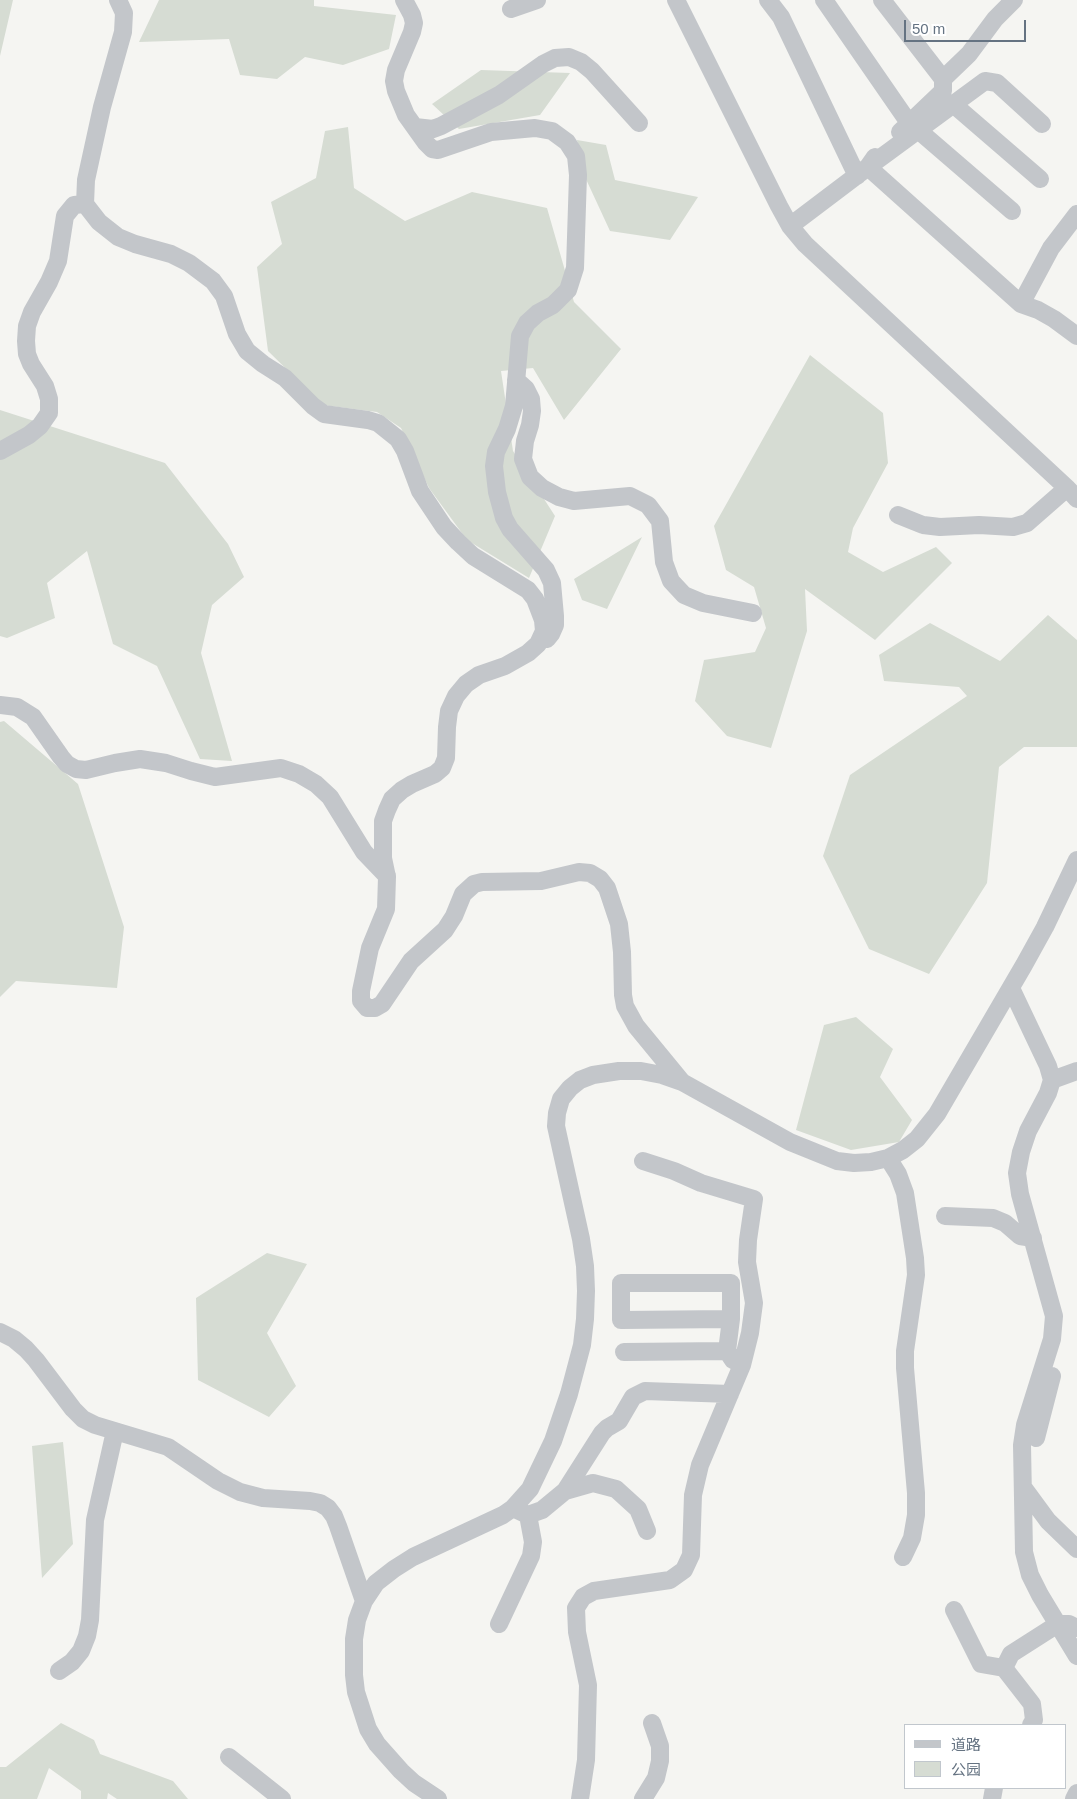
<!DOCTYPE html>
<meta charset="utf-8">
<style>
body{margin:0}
#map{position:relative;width:1077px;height:1799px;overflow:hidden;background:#f5f5f2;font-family:Helvetica,"Noto Sans SC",sans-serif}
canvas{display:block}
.legend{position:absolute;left:904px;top:1724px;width:162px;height:65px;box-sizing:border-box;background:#fff;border:1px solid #c1c7cd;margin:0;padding:6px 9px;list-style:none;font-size:15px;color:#657382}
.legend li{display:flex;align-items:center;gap:10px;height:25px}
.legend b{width:25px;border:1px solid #c1c7cd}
.scale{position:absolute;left:904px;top:20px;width:122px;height:22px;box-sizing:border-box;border:2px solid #657382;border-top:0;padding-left:6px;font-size:15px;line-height:18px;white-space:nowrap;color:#657382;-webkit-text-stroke:4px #fff;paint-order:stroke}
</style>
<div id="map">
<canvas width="1077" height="1799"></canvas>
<ul class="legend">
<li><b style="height:6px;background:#c3c6ca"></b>道路</li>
<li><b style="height:14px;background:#d6dcd3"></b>公园</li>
</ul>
<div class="scale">50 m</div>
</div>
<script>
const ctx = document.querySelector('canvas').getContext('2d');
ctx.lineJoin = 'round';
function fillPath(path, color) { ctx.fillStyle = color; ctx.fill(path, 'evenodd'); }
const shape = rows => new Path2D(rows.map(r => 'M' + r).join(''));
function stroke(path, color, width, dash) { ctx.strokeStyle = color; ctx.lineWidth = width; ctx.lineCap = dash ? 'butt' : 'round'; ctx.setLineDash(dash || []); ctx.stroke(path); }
fillPath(shape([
 [0,0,13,0,0,56],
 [159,0,314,0,314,6,396,15,389,49,343,65,305,57,277,79,240,75,229,39,139,42],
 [481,70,570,73,540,115,459,129,432,104],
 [348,127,354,188,405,221,472,192,547,208,574,302,621,349,564,420,533,368,501,371,513,451,555,516,529,578,467,540,429,488,401,428,377,412,323,405,268,351,257,267,282,244,271,202,316,178,325,131],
 [577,140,606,145,615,180,698,197,670,240,610,231,585,177],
 [810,355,883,413,888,463,853,528,848,552,883,572,936,547,952,563,875,640,805,589,807,631,771,748,727,736,695,701,704,660,755,652,766,628,754,587,726,570,714,526],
 [0,410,165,463,228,544,244,577,212,605,201,653,232,761,200,759,157,666,113,644,87,551,47,583,55,618,7,638,0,636],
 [642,537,607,609,582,600,574,579],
 [1048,615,1077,640,1077,747,1024,747,999,767,987,883,929,974,869,949,823,856,850,775,967,696,959,687,884,681,879,655,930,623,1000,661],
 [4,721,78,784,124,927,117,988,16,981,0,997,0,722],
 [856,1017,893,1049,880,1077,912,1120,899,1142,851,1150,796,1130,824,1025],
 [267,1253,307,1264,267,1333,296,1386,269,1417,198,1380,196,1298],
 [63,1442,73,1544,42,1578,32,1446],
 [61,1723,94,1740,100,1754,173,1781,188,1799,117,1799,108,1793,107,1799,81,1799,81,1791,49,1768,37,1799,0,1799,0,1767,6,1767]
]), '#d6dcd3');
stroke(shape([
 [118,0,124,13,123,32,102,107,86,180,85,204,99,222,118,237,135,244,171,254,189,263,213,281,224,296,237,334,247,351,263,364,285,378,313,406,324,414,368,420,378,423,398,439,405,451,420,491,444,527,458,542,473,556,528,590,535,599,543,620,544,631,538,644,528,653,505,666,479,675,466,684,456,696,449,711,447,727,446,758,442,768,435,774,412,784,402,790,392,799,387,810,383,821,383,858,387,877,386,909,370,948,361,991,361,1001,367,1008,375,1008,382,1004,411,961,445,930,454,916,463,894,474,884,482,882,541,881,579,872,590,873,600,879,607,888,619,924,622,952,623,995,625,1006,636,1026,682,1082],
 [404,0,412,15,414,23,412,32,396,70,394,81,396,91,406,115,426,143,432,149,438,150,491,132,535,128,552,131,567,142,576,156,578,175,575,268,568,290,553,305,538,313,527,323,520,336,514,406,507,429,496,452,494,466,497,492,504,518,510,529,546,570,552,583,555,616,555,625,551,634,547,639],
 [676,0,779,206,790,226,805,244,1067,488,1077,499],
 [768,0,781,17,857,176],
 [824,0,909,123],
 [882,0,943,79,943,91,900,132],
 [511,9,537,0],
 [943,79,969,54,995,19,1014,0],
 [953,104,1040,179],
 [1042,124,997,83,985,81,868,167,1021,304,1038,310,1054,319,1077,336],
 [415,127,433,129,441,126,499,95,543,64,555,58,569,57,581,62,592,71,639,123],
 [918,130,1012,211],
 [790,226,868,167,875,157],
 [1021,304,1051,248,1077,214],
 [516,380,526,389,531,399,532,411,530,425,525,441,523,459,530,477,542,488,559,497,574,501,630,496,648,505,660,521,664,562,671,581,684,595,703,603,753,613],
 [0,451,29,435,40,426,49,413,49,399,45,386,31,364,27,354,26,341,27,326,32,312,49,282,58,261,65,216,74,205,85,204],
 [898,515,923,525,940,527,979,525,1013,527,1027,523,1067,488],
 [0,705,17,707,33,717,61,757,67,764,76,769,86,770,115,763,140,759,166,763,191,771,215,777,281,768,299,774,316,784,330,797,364,852,387,876],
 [1011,988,1048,1066,1052,1080,1048,1093,1028,1131,1021,1152,1017,1173,1020,1194,1054,1316,1052,1339,1025,1425,1022,1445,1024,1552,1030,1575,1040,1595,1077,1656],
 [1052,1080,1077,1071],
 [888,1158,898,1174,905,1193,915,1258,916,1275,905,1351,905,1368,916,1493,916,1515,912,1538,903,1557],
 [945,1216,993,1218,1005,1223,1020,1236,1033,1238],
 [731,1319,621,1320,621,1283,731,1283,731,1319,727,1351,733,1360,742,1365],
 [0,1332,14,1339,26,1349,36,1360,73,1409,83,1419,95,1425,168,1447,218,1481,240,1492,263,1498,310,1501,320,1503,328,1508,334,1516,338,1526,364,1601],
 [624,1352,727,1351],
 [1036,1438,1052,1376],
 [1023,1487,1048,1521,1077,1549],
 [565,1491,593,1483,616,1489,638,1509,647,1531],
 [513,1508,528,1515,542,1510,565,1491,602,1433,607,1428,619,1421,633,1397,645,1391,730,1394],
 [954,1610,981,1664,1004,1668],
 [499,1624,531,1556,533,1542,528,1515],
 [59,1671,72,1662,81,1651,87,1636,90,1620,95,1520,115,1431],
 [1031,1725,1034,1720,1032,1704,1004,1668,1011,1654,1058,1624,1069,1624,1077,1628],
 [229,1757,282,1799],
 [438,1799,414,1783,401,1771,377,1744,368,1729,356,1692,354,1675,354,1639,357,1620,364,1601,376,1583,394,1569,413,1557,503,1515,513,1508,530,1489,553,1441,569,1394,582,1345,585,1319,586,1291,585,1266,581,1239,556,1126,557,1113,561,1099,570,1088,580,1080,593,1075,619,1071,641,1071,662,1075,682,1082,790,1142,837,1161,854,1163,871,1162,888,1158,903,1150,917,1139,937,1114,1024,965,1045,927,1077,860],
 [580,1799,586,1760,588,1685,577,1632,576,1608,583,1597,594,1591,670,1580,684,1570,691,1555,693,1495,700,1465,742,1365,750,1333,754,1303,747,1262,748,1240,754,1199,701,1183,674,1171,643,1161],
 [643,1799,656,1778,660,1761,660,1746,652,1723],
 [992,1799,994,1788],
 [1074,1799,1077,1793]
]), '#c3c6ca', 18);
</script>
